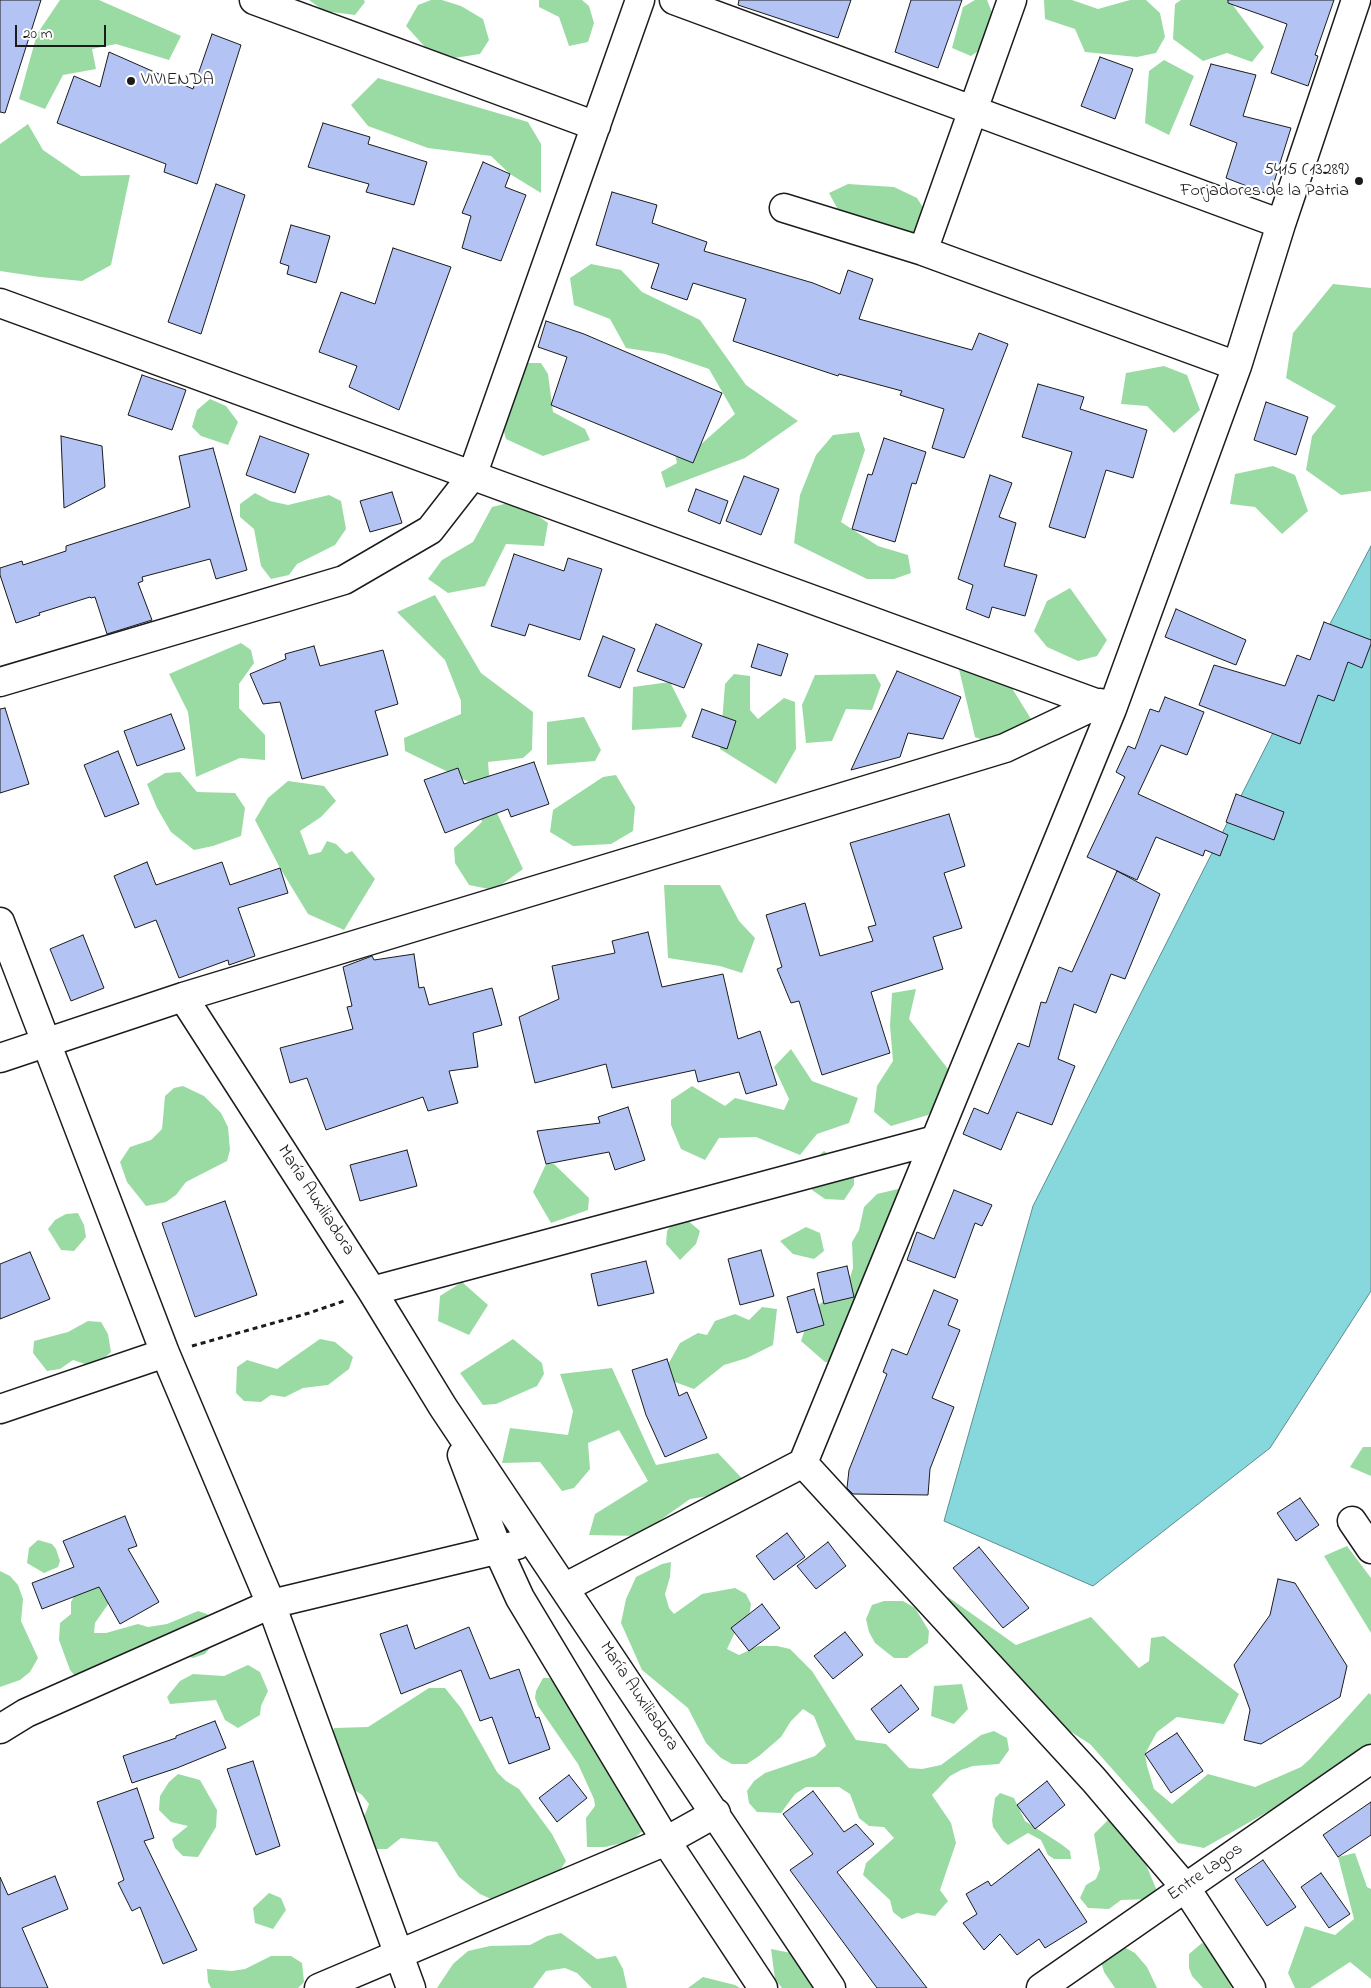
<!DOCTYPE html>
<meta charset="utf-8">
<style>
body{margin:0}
#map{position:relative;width:1371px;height:1988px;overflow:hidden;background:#fff;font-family:"Indie Flower",sans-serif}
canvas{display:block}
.scale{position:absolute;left:15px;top:25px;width:91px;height:22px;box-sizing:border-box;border:2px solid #1c1c1c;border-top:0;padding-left:6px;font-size:15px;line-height:18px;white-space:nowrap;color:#1c1c1c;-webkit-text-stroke:4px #fff;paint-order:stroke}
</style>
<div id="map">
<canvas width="1371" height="1988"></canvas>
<div class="scale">20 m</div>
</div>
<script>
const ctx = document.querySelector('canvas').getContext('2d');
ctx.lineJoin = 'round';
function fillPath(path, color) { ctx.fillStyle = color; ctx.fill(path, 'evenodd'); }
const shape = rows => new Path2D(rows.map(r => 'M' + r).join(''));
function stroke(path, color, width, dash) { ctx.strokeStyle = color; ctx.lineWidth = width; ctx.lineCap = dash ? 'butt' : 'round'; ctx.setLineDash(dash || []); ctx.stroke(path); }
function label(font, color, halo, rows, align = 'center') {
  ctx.font = font + ' "Indie Flower",sans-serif'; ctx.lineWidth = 4.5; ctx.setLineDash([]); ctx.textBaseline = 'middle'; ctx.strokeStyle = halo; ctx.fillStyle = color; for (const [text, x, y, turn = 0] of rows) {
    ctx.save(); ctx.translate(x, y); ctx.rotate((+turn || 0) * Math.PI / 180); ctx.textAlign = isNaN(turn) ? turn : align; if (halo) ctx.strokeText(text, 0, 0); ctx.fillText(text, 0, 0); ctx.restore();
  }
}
fillPath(shape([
 [60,0,99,0,181,36,169,60,116,44,92,49,96,69,63,75,45,109,19,99,37,34],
 [309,0,364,0,365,2,355,15,324,11],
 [431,0,442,0,461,6,483,19,489,40,480,54,454,58,426,48,406,26,418,5],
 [539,0,582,0,589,6,594,23,588,42,569,46,559,17,539,7],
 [975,0,987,0,997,25,987,45,971,56,952,48,963,7],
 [1044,0,1072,0,1098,9,1130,0,1146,0,1160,13,1165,37,1156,53,1137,57,1085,52,1075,29,1045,19],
 [1181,0,1229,0,1264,47,1252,62,1227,53,1203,61,1173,39,1175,4],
 [1164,60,1194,76,1169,135,1145,123,1149,71],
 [378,78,528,122,541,144,541,193,510,174,491,156,428,148,368,126,351,105],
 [28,124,43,150,81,176,130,175,111,265,82,281,40,277,0,271,0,144],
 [848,184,894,187,917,198,931,220,919,234,870,232,843,219,829,193],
 [591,264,621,270,642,292,700,320,746,385,798,421,745,458,666,488,661,472,677,463,672,442,699,446,735,414,709,369,665,354,626,348,610,319,574,305,570,278],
 [1333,284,1371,288,1371,491,1341,495,1306,470,1312,436,1336,406,1286,378,1293,333],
 [528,363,541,363,548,374,553,412,585,429,590,440,543,456,506,439,495,400],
 [1164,366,1187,375,1200,410,1174,433,1147,406,1121,404,1126,373],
 [210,399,226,406,238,422,228,445,201,436,192,427,197,410],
 [859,432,865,450,841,522,878,546,908,555,911,573,894,579,867,579,794,543,800,495,816,455,833,435],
 [1273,466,1295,475,1308,511,1282,534,1255,507,1230,504,1235,474],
 [255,493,270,501,288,505,329,495,341,501,346,529,335,545,297,564,289,575,271,579,261,566,254,529,240,517,240,504],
 [517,501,548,523,544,546,506,544,485,586,448,593,428,579,442,560,473,542,492,507],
 [1070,588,1107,640,1097,656,1078,661,1047,647,1034,631,1047,601],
 [435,595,481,673,533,712,532,750,523,758,488,762,491,800,523,869,494,890,469,885,455,863,454,848,482,822,475,785,405,751,404,738,461,714,461,701,445,660,397,612],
 [241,643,251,650,254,663,239,684,239,708,265,735,265,760,240,758,196,777,188,712,169,674],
 [958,665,1010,685,1031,719,1005,748,975,737],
 [734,674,750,676,750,710,758,719,784,698,795,702,796,749,776,784,720,749,725,684],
 [875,674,881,685,872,710,846,709,832,741,806,743,802,705,815,675],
 [670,682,687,716,681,727,632,730,633,687],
 [584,717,601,750,595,761,547,765,547,722],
 [180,772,197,792,235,793,245,808,241,836,213,846,194,850,171,832,157,808,147,784,165,773],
 [616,775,635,807,633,831,611,844,573,846,550,832,553,810,603,777],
 [288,781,324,786,336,801,321,817,300,831,309,855,321,852,327,841,336,844,346,854,352,851,375,879,344,930,308,914,280,868,255,820,268,798],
 [664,885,720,885,739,921,755,938,742,973,720,966,668,958],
 [916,989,909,1019,948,1069,946,1098,928,1115,891,1126,874,1112,877,1086,893,1061,890,1026,892,993],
 [791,1049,812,1081,858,1098,849,1123,817,1134,800,1155,756,1137,719,1138,705,1160,681,1149,671,1125,671,1100,692,1086,725,1106,735,1098,784,1110,789,1099,774,1067],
 [183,1086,204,1096,221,1113,228,1127,230,1150,227,1161,186,1182,176,1195,166,1202,146,1206,127,1182,120,1162,130,1147,151,1140,162,1129,165,1096,174,1088],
 [824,1151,854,1172,854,1185,844,1200,825,1199,812,1190,811,1162],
 [546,1164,554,1164,589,1198,588,1210,551,1223,533,1192],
 [902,1188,834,1362,825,1362,801,1341,807,1323,813,1310,828,1297,847,1287,853,1268,852,1242,859,1230,864,1207,877,1194],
 [78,1213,84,1225,86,1237,74,1251,61,1250,48,1229,55,1220,66,1214],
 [686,1219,700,1231,696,1244,680,1260,666,1244,667,1231,675,1220],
 [806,1227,820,1233,824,1251,814,1259,793,1254,780,1241],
 [462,1282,488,1305,469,1335,438,1321,440,1296],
 [762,1307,777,1309,773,1345,747,1358,724,1365,694,1389,661,1377,680,1343,698,1333,707,1335,715,1321,735,1314,749,1320],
 [88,1321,101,1322,108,1334,111,1352,102,1360,85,1364,73,1360,60,1369,47,1371,33,1353,34,1341,68,1332],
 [320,1339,335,1342,353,1357,349,1369,328,1385,303,1388,285,1397,271,1395,261,1402,244,1401,236,1393,237,1367,247,1360,277,1369],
 [513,1339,542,1363,544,1374,537,1386,496,1404,483,1405,460,1373],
 [612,1368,656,1465,718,1453,752,1489,690,1499,638,1536,589,1535,595,1514,648,1481,619,1430,588,1443,590,1469,574,1488,562,1491,540,1462,502,1463,510,1428,568,1435,573,1411,560,1374],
 [1363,1447,1371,1447,1371,1476,1350,1467],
 [38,1540,52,1544,56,1549,60,1561,58,1567,44,1573,27,1563,29,1548],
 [1347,1546,1371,1578,1371,1633,1324,1556],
 [671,1562,670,1577,665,1594,669,1608,674,1614,702,1594,735,1588,746,1594,751,1604,749,1617,735,1632,727,1649,739,1655,758,1646,777,1646,790,1649,812,1671,856,1740,886,1744,909,1768,922,1769,941,1765,981,1735,994,1731,1007,1738,1009,1750,999,1764,973,1766,961,1770,950,1776,932,1795,951,1823,956,1843,940,1890,948,1901,935,1916,917,1913,902,1919,893,1912,890,1900,863,1875,866,1863,894,1838,884,1827,869,1826,859,1818,850,1794,839,1787,806,1787,795,1794,781,1813,757,1812,749,1803,747,1791,754,1781,765,1773,815,1756,826,1746,814,1716,803,1709,791,1721,781,1737,759,1756,747,1764,732,1764,721,1758,706,1743,688,1708,642,1670,621,1623,626,1599,636,1577,662,1564],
 [0,1571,10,1576,18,1585,23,1599,21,1621,38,1658,30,1672,20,1680,0,1687],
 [129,1574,95,1623,94,1633,106,1633,138,1624,148,1627,167,1624,198,1611,207,1614,216,1626,213,1644,205,1654,193,1658,181,1655,82,1684,70,1670,59,1640,60,1623,71,1614,71,1602,77,1590],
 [948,1597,1016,1645,1091,1617,1139,1668,1149,1661,1151,1638,1164,1636,1239,1694,1224,1724,1177,1717,1157,1732,1145,1754,1147,1766,1154,1789,1172,1804,1208,1774,1255,1787,1301,1767,1310,1759,1369,1693,1371,1695,1371,1753,1204,1848,1178,1843,1090,1744,991,1681,940,1626],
 [884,1601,903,1601,915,1608,929,1631,928,1643,907,1658,894,1658,875,1643,869,1632,866,1619,872,1605],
 [248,1665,260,1672,268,1691,261,1706,260,1715,238,1728,225,1720,216,1700,170,1704,167,1697,180,1681,193,1674,224,1676],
 [543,1678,549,1678,561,1686,645,1829,631,1841,605,1847,587,1847,586,1818,595,1806,594,1799,578,1764,538,1706,535,1698,536,1691],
 [962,1684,968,1709,954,1724,931,1716,934,1686],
 [429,1688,445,1688,461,1708,497,1772,506,1781,519,1789,552,1834,566,1861,556,1877,524,1898,491,1899,480,1894,459,1877,437,1842,401,1838,387,1849,372,1849,362,1822,369,1804,362,1795,342,1782,325,1760,334,1728,368,1727],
 [178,1774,200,1780,217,1810,216,1827,198,1857,183,1856,175,1848,172,1839,188,1826,171,1822,159,1810,160,1796,169,1782],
 [1000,1793,1014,1798,1025,1821,1061,1844,1070,1851,1071,1859,1054,1859,1048,1855,1041,1840,1028,1833,1008,1845,1003,1841,993,1827,992,1820,995,1798],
 [1108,1820,1122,1827,1140,1850,1157,1891,1151,1899,1121,1900,1109,1909,1088,1908,1080,1898,1086,1885,1096,1879,1100,1869,1094,1834],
 [1355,1853,1367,1887,1371,1889,1371,1979,1350,1962,1310,1988,1295,1988,1288,1973,1305,1926,1335,1935,1354,1919,1338,1857],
 [269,1893,281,1898,286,1910,273,1929,255,1923,253,1908],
 [561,1933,597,1959,616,1956,623,1969,627,1988,592,1988,577,1973,565,1968,546,1971,533,1988,437,1988,453,1964,468,1951,490,1946,530,1945,547,1936],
 [1202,1943,1217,1952,1232,1988,1203,1988,1192,1976,1189,1968,1189,1954],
 [1124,1947,1135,1953,1147,1967,1157,1988,1115,1988,1104,1972,1100,1958],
 [771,1949,796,1954,817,1988,782,1988,775,1979],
 [271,1956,291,1956,302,1963,304,1982,298,1988,211,1988,208,1982,207,1969,232,1971,245,1969],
 [703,1977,735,1985,740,1988,688,1988]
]), '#9adba4');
const water = shape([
 [1371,546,1371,1291,1270,1448,1093,1586,944,1521,1033,1206,1281,717,1371,546]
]);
fillPath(water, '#86d8dc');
stroke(water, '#5c8d8f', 1);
const building = shape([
 [0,0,41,0,5,113,0,112,0,0],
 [739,0,851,0,838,38,738,5,739,0],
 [911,0,962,0,938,68,895,52,911,0],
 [1228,0,1334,0,1315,55,1318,56,1308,86,1271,73,1287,24,1228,3,1228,0],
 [212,34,241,45,197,184,164,172,166,164,57,123,74,76,100,87,109,52,193,89,212,34],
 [1100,57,1133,69,1115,119,1081,106,1100,57],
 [1211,64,1256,75,1243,116,1291,128,1270,195,1226,178,1237,143,1190,125,1211,64],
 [323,123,370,137,368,144,427,162,414,205,366,192,369,184,308,167,323,123],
 [483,162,510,174,505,187,526,195,501,261,462,248,471,216,462,213,483,162],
 [216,184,245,195,201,334,168,322,216,184],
 [612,192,657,205,652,223,707,242,704,251,813,283,840,294,848,270,873,279,859,319,972,350,979,333,1008,344,964,458,932,448,944,409,900,395,902,391,839,374,838,376,733,341,746,299,693,283,687,300,651,288,659,264,596,245,612,192],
 [291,225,330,236,316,283,287,274,289,266,280,263,291,225],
 [393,248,451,267,399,410,349,387,357,366,319,352,341,292,375,304,393,248],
 [546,321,584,334,722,393,693,463,551,405,567,357,538,347,546,321],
 [142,375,186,390,172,430,128,415,142,375],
 [1038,384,1084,397,1080,409,1147,430,1133,478,1106,470,1085,538,1049,527,1072,452,1022,437,1038,384],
 [1266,402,1308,417,1296,455,1254,440,1266,402],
 [61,436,102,446,105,487,64,508,61,436],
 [260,436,309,454,295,493,246,475,260,436],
 [884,438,926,452,916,484,912,483,895,542,852,529,868,474,872,475,884,438],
 [213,448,247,570,216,579,210,559,142,577,143,581,138,583,152,620,107,634,95,597,91,598,90,597,39,613,40,615,16,623,0,575,0,568,22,561,23,565,66,551,66,546,190,507,179,456,213,448],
 [990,475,1012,483,999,517,1016,523,1004,566,1037,575,1025,616,992,607,989,618,966,609,973,585,958,579,990,475],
 [744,476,779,489,761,535,726,521,744,476],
 [696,489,728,501,720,524,688,511,696,489],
 [392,492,402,523,370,532,360,501,392,492],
 [514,554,564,571,568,558,602,569,580,640,529,624,525,636,491,626,514,554],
 [1176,609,1246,640,1236,665,1165,637,1176,609],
 [1324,622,1371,640,1371,644,1362,668,1348,662,1334,701,1318,695,1300,744,1199,705,1214,665,1285,686,1297,655,1310,660,1324,622],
 [656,624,702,644,684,688,637,671,656,624],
 [603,636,635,649,620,688,588,676,603,636],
 [758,644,788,654,781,676,751,667,758,644],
 [314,646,320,666,383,650,398,704,375,711,388,755,302,779,280,702,263,704,250,674,286,659,285,654,314,646],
 [897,671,961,697,943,739,908,733,900,757,851,770,897,671],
 [1165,697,1204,712,1187,755,1161,745,1138,794,1228,835,1220,856,1205,850,1203,856,1156,837,1137,880,1087,857,1125,777,1116,772,1128,746,1135,749,1150,709,1159,712,1165,697],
 [5,708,29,784,0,793,0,709,5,708],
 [702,709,736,721,727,749,692,737,702,709],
 [171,714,185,749,137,766,124,731,171,714],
 [118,751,139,804,105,817,84,765,118,751],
 [534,762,549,804,511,817,508,809,445,833,424,780,458,768,464,784,534,762],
 [1236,794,1284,812,1274,840,1226,822,1236,794],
 [949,814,965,866,944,873,962,928,933,937,943,969,871,992,890,1053,822,1075,799,1001,791,1003,777,969,782,967,766,915,805,903,820,956,873,941,868,927,876,925,850,843,949,814],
 [147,862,156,885,222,862,230,885,280,868,288,893,238,908,255,956,229,965,228,960,179,978,156,920,135,928,114,876,147,862],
 [1117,871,1160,894,1125,979,1111,974,1096,1013,1074,1004,1058,1059,1075,1066,1052,1125,1017,1112,1001,1150,963,1134,974,1108,988,1114,1018,1043,1029,1047,1041,1002,1046,1003,1059,967,1072,972,1117,871],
 [648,932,662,987,723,974,738,1039,760,1031,777,1085,746,1094,739,1072,698,1082,695,1070,612,1088,606,1064,535,1083,519,1017,559,999,552,966,615,953,612,941,648,932],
 [83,935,104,988,71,1001,50,949,83,935],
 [414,954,419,988,424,987,429,1005,492,988,502,1025,473,1033,478,1067,449,1071,458,1103,428,1111,423,1097,326,1130,307,1078,290,1083,280,1048,353,1029,347,1007,352,1006,343,967,372,956,374,960,414,954],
 [628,1107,645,1160,615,1170,609,1152,546,1164,537,1131,600,1123,598,1117,628,1107],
 [407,1150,417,1186,360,1201,350,1165,407,1150],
 [954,1190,992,1205,982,1226,975,1223,955,1278,907,1260,917,1232,934,1239,954,1190],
 [225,1201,257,1295,195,1317,162,1223,225,1201],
 [761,1250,774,1296,740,1305,728,1259,761,1250],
 [30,1252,50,1299,0,1319,0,1264,30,1252],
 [646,1261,654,1293,598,1306,591,1274,646,1261],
 [847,1266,854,1297,824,1304,817,1273,847,1266],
 [814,1289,824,1325,797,1333,787,1297,814,1289],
 [934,1290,958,1300,948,1325,960,1330,932,1398,954,1407,930,1469,928,1495,853,1494,847,1488,849,1470,887,1374,883,1372,892,1349,907,1355,934,1290],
 [667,1359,679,1396,687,1392,707,1438,665,1457,646,1415,632,1370,667,1359],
 [1300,1498,1319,1525,1296,1541,1277,1513,1300,1498],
 [125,1516,137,1546,128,1549,159,1602,120,1624,99,1587,42,1609,32,1583,74,1567,63,1541,125,1516],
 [787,1533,805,1557,774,1580,756,1556,787,1533],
 [828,1542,846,1566,816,1589,797,1566,828,1542],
 [979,1547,1029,1608,1003,1628,953,1568,979,1547],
 [1278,1579,1295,1583,1347,1666,1340,1697,1261,1744,1244,1740,1250,1710,1234,1665,1270,1615,1278,1579],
 [762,1604,780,1628,749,1651,731,1628,762,1604],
 [407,1625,415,1649,469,1627,490,1679,519,1669,536,1718,539,1717,550,1749,509,1764,492,1717,480,1721,461,1670,401,1694,380,1634,407,1625],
 [845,1632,863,1655,833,1679,814,1656,845,1632],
 [901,1685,919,1709,889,1733,871,1709,901,1685],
 [215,1721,226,1748,177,1768,132,1783,123,1756,176,1738,176,1736,215,1721],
 [1177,1733,1203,1771,1171,1793,1145,1754,1177,1733],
 [253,1761,280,1846,256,1855,227,1769,253,1761],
 [569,1775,587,1798,557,1822,539,1798,569,1775],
 [1047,1781,1065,1805,1035,1829,1017,1805,1047,1781],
 [137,1788,154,1838,144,1841,197,1950,163,1964,140,1907,132,1911,118,1883,124,1880,97,1802,137,1788],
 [813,1791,844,1832,856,1824,874,1844,837,1872,927,1988,877,1988,790,1870,813,1854,783,1814,813,1791],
 [1371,1802,1371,1835,1338,1857,1323,1835,1371,1802],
 [1039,1849,1087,1922,1045,1948,1039,1939,1017,1955,1000,1934,984,1950,963,1923,977,1914,966,1894,988,1881,991,1886,1039,1849],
 [1263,1860,1296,1907,1267,1926,1235,1879,1263,1860],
 [1321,1873,1350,1914,1329,1928,1301,1887,1321,1873],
 [55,1876,68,1909,22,1928,48,1988,0,1988,0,1877,8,1895,55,1876]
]);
fillPath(building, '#b3c3f3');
stroke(building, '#1c1c1c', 1);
const minor = shape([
 [254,0,596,126],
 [674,0,1281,224],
 [784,208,923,251,1237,366],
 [923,251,1012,0],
 [0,303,1112,709],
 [0,682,344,580,430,530,472,476,640,0],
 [0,922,165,1353,271,1604,411,1988],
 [183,997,372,1291,443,1407,831,1988],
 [0,1058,183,997,1005,748,1100,703],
 [372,1291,935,1140],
 [0,1409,165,1353],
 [462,1455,498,1550,520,1598,666,1841,763,1988],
 [803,1463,1094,1780,1185,1887,1251,1988],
 [1352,1521,1371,1549],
 [564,1588,803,1463,1112,709,1237,366,1281,224,1356,0],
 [0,1729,26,1713,271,1604,517,1545],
 [319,1988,666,1841,716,1813],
 [1041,1988,1371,1759]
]);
stroke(minor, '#1c1c1c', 31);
stroke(shape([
 [192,1346,309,1313,344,1301]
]), '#1c1c1c', 3, [5, 4]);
stroke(minor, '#fff', 28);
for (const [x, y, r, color] of [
 [131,81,5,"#1c1c1c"],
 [1359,181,5,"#1c1c1c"]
]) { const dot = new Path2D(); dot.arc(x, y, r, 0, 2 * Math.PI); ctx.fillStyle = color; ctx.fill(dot); stroke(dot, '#fff', 2); }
label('18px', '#1c1c1c', '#fff', [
 ["VIVIENDA",141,81],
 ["5415 (13289)",1349,171,"right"],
 ["Forjadores de la Patria",1349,192,"right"]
], 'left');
label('18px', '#1c1c1c', '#fff', [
 ["María Auxiliadora",315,1201,57],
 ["María Auxiliadora",638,1697,56],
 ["Entre Lagos",1206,1873,-35]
]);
</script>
